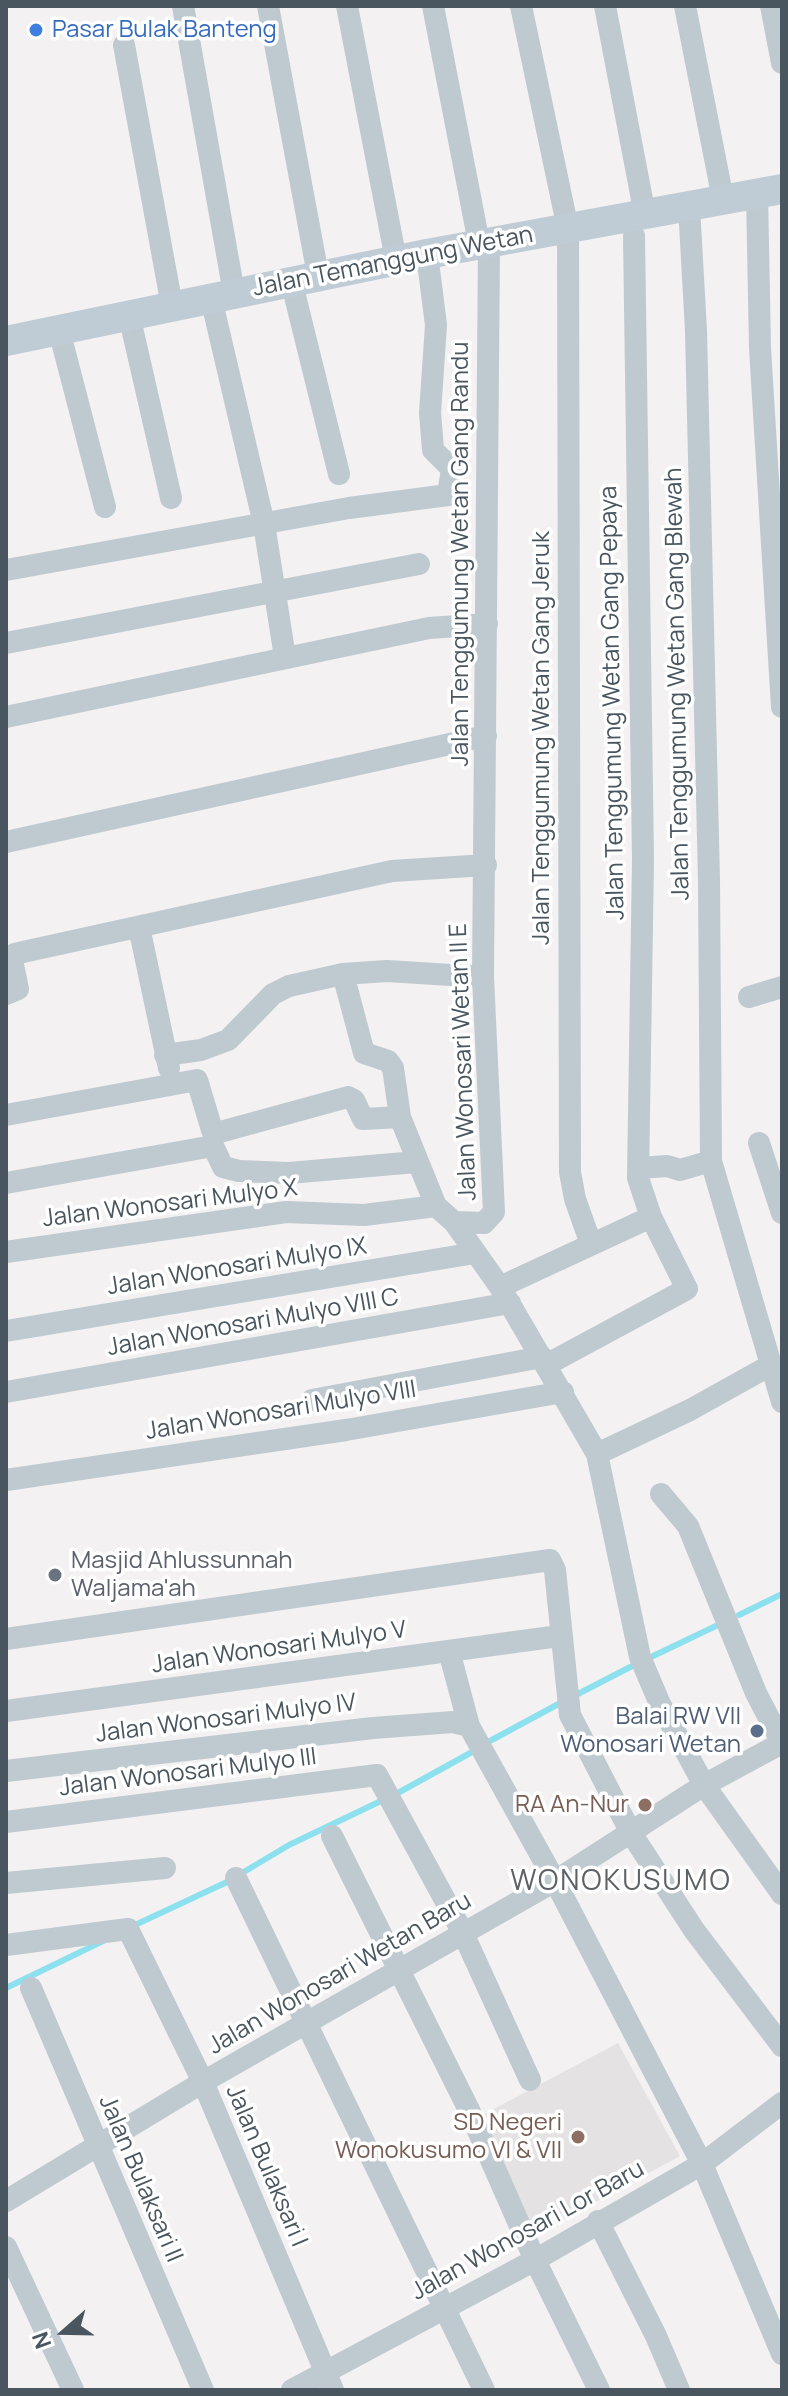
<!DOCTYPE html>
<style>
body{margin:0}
#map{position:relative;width:788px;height:2396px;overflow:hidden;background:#f3f1f1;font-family:Manrope,sans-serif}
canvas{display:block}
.frame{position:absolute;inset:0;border:8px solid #49565f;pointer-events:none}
.north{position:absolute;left:24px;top:2292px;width:80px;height:80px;-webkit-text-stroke:6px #fff;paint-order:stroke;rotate:250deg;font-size:22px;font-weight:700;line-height:32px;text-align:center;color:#49565f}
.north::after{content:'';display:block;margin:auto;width:28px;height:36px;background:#49565f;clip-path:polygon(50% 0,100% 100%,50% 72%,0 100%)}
</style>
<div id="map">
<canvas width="788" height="2396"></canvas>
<div class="frame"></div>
<div class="north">N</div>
</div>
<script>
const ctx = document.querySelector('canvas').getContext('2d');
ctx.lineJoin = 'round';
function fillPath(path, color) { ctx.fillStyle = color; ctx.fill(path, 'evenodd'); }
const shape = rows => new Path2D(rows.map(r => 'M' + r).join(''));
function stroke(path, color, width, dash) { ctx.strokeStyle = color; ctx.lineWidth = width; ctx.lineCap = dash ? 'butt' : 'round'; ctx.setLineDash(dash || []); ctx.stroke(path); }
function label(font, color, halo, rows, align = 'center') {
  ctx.font = font + ' Manrope,sans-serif'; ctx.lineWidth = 7; ctx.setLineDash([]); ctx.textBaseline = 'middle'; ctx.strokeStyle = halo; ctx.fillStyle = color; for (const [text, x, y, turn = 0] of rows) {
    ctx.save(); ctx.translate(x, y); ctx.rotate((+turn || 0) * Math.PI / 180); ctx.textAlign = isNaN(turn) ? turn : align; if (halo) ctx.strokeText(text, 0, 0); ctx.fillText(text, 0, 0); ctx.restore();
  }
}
fillPath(shape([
 [618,2043,680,2156,533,2236,477,2118]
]), '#e4e2e3');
stroke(shape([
 [739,1615,782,1594],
 [649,1658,720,1624],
 [574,1696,638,1663],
 [488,1742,564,1701],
 [396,1794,472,1752],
 [135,1925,227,1882,289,1845,385,1799],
 [6,1988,103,1941]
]), '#8de0ed', 6);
stroke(shape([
 [183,6,234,293],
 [268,6,318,275],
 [347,6,396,260],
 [433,6,479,243],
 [521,6,568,229,570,1172,575,1199,591,1244],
 [605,6,645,215],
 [685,6,723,199],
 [771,6,782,63],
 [124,45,172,306],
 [757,194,760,348,782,707],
 [689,206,696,331,709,881,711,1161,782,1402],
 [291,280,339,474],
 [211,298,264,524,285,657],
 [129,315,171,498],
 [59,330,105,507],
 [6,570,349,508,448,495,452,469,433,450,430,413,436,325,427,254],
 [6,643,419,564],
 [6,717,429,628,487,624],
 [6,842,486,736],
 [139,927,169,1068],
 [343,974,364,1053,388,1061,393,1068,400,1117,436,1206,454,1222,500,1287,597,1454,640,1657,660,1704,704,1785,782,1894],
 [6,994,18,989,12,960,15,954,23,952,392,871,486,865],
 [749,997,782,987],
 [165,1055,201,1050,228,1040,273,994,289,986,343,974,387,971,483,977],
 [6,1115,197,1080,212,1130,220,1132,348,1097,354,1100,363,1119,400,1117],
 [759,1143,782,1213],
 [639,1168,667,1166,680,1170,711,1161],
 [6,1183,213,1146,223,1167,239,1171,289,1173,416,1162],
 [454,1222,484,1223,494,1212,483,977,489,243],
 [6,1252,286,1212,364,1215,436,1206],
 [500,1287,651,1217],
 [6,1331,475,1253],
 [546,1365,687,1289,651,1217,638,1178,643,860,634,236],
 [6,1392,510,1303],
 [312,1400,542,1357],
 [597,1454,690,1410,769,1366],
 [6,1480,346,1430,563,1392],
 [661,1494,688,1526,756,1693,782,1743],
 [6,1639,550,1560,555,1570,570,1715,631,1833,694,1930,782,2046],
 [449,1651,469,1726],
 [6,1711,559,1636],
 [6,1771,373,1728,453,1722,469,1726,555,1881,702,2164,782,2354],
 [6,1822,377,1775,463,1933,530,2080],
 [332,1836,469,2110,535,2260,599,2390],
 [236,1878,484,2390],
 [6,1883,165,1868],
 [6,1945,128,1929,203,2082,333,2390],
 [31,1988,203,2390],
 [6,2201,203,2082,555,1881,704,1785,782,1743],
 [598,2221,656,2336,679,2390],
 [6,2247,73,2390],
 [292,2390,535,2260,702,2164,782,2103]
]), '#bfc9d0', 22);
stroke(shape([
 [6,341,427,254,782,189]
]), '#bfcbd5', 30);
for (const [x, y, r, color] of [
 [36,30,8,"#3f7fe0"],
 [55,1575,8,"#6b7280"],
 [757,1731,8,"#5c6f8a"],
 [645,1805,8,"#8d6e63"],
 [578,2137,8,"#8d6e63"]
]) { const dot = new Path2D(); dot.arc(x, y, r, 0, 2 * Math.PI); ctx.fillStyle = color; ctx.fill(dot); stroke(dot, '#fff', 3); }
label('24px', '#366cbe', '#fff', [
 ["Pasar Bulak Banteng",52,30]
], 'left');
label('24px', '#49565f', '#fff', [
 ["Jalan Temanggung Wetan",393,262,-11],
 ["Jalan Tenggumung Wetan Gang Randu",461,554,-90],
 ["Jalan Tenggumung Wetan Gang Blewah",678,684,-91],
 ["Jalan Tenggumung Wetan Gang Pepaya",613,703,-91],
 ["Jalan Tenggumung Wetan Gang Jeruk",542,738,-90],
 ["Jalan Wonosari Wetan II E",464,1062,-92],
 ["Jalan Wonosari Mulyo X",170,1204,-7],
 ["Jalan Wonosari Mulyo IX",237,1267,-9],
 ["Jalan Wonosari Mulyo VIII C",253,1323,-10],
 ["Jalan Wonosari Mulyo VIII",281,1411,-9],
 ["Jalan Wonosari Mulyo V",279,1648,-8],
 ["Jalan Wonosari Mulyo IV",226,1719,-7],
 ["Jalan Wonosari Mulyo III",188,1773,-7],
 ["Jalan Wonosari Wetan Baru",340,1974,-30],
 ["Jalan Bulaksari I",266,2166,67],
 ["Jalan Bulaksari II",140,2179,67],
 ["Jalan Wonosari Lor Baru",528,2231,-29]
]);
label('24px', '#5b616d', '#fff', [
 ["Masjid Ahlussunnah",71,1561],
 ["Waljama'ah",71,1589]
], 'left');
label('24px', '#4e5e75', '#fff', [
 ["Balai RW VII",741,1717],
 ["Wonosari Wetan",741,1745]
], 'right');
label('24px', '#785e54', '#fff', [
 ["RA An-Nur",629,1805],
 ["SD Negeri",562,2123],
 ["Wonokusumo VI & VII",562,2151]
], 'right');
ctx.letterSpacing = '2px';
label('28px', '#5d6266', '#fff', [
 ["WONOKUSUMO",621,1882]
]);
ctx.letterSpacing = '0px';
</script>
